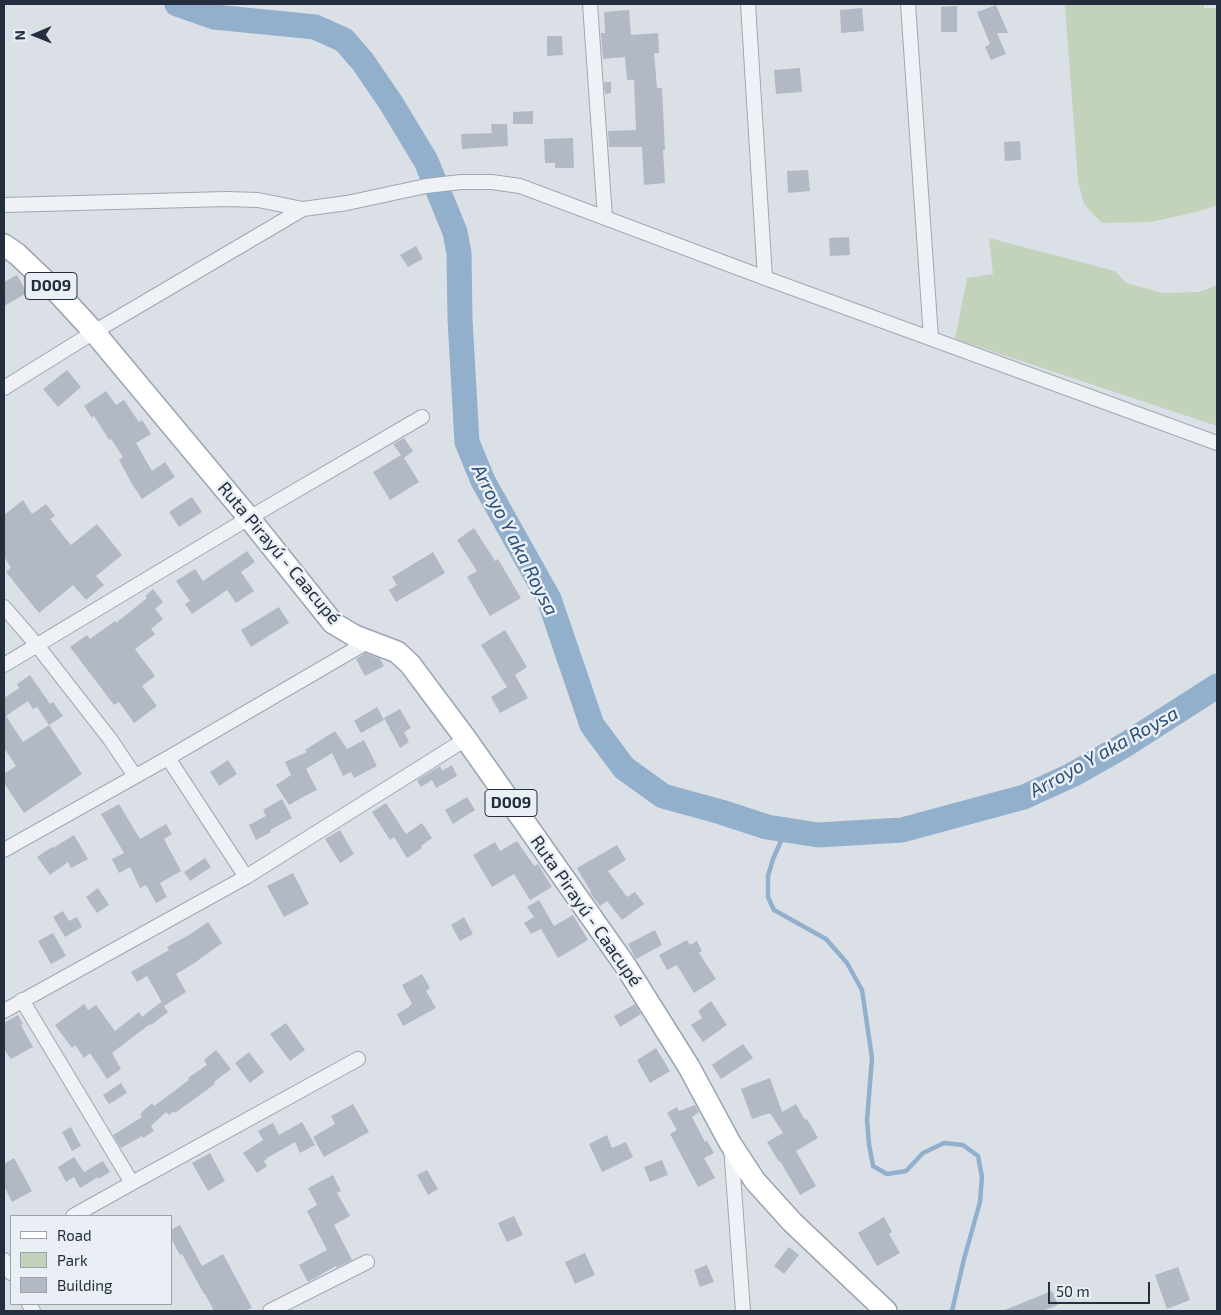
<!DOCTYPE html>
<meta charset="utf-8">
<style>
body{margin:0}
#map{position:relative;width:1221px;height:1315px;overflow:hidden;background:#dbe0e7;font-family:"Exo 2",sans-serif}
canvas{display:block}
.frame{position:absolute;inset:0;border:5px solid #242e3f;pointer-events:none}
.legend{position:absolute;left:10px;top:1215px;width:162px;height:90px;box-sizing:border-box;background:#eaeff5;border:1px solid #9ba2ac;margin:0;padding:6px 9px;list-style:none;font-size:15px;color:#242e3f}
.legend li{display:flex;align-items:center;gap:10px;height:25px}
.legend b{width:25px;border:1px solid #9ba2ac}
.north{position:absolute;left:10px;top:10px;width:50px;height:50px;-webkit-text-stroke:4px #eaeff5;paint-order:stroke;rotate:269deg;font-size:14px;font-weight:700;line-height:20px;text-align:center;color:#242e3f}
.north::after{content:'';display:block;margin:auto;width:18px;height:22px;background:#242e3f;clip-path:polygon(50% 0,100% 100%,50% 72%,0 100%)}
.scale{position:absolute;left:1048px;top:1282px;width:102px;height:22px;box-sizing:border-box;border:2px solid #242e3f;border-top:0;padding-left:6px;font-size:15px;line-height:18px;white-space:nowrap;color:#242e3f;-webkit-text-stroke:4px #eaeff5;paint-order:stroke}
</style>
<div id="map">
<canvas width="1221" height="1315"></canvas>
<div class="frame"></div>
<ul class="legend">
<li><b style="height:6px;background:#fff"></b>Road</li>
<li><b style="height:14px;background:#c2d2bb"></b>Park</li>
<li><b style="height:14px;background:#b2b9c4"></b>Building</li>
</ul>
<div class="north">N</div>
<div class="scale">50 m</div>
</div>
<script>
const ctx = document.querySelector('canvas').getContext('2d');
ctx.lineJoin = 'round';
function fillPath(path, color) { ctx.fillStyle = color; ctx.fill(path, 'evenodd'); }
const shape = rows => new Path2D(rows.map(r => 'M' + r).join(''));
function stroke(path, color, width, dash) { ctx.strokeStyle = color; ctx.lineWidth = width; ctx.lineCap = dash ? 'butt' : 'round'; ctx.setLineDash(dash || []); ctx.stroke(path); }
function label(font, color, halo, rows, align = 'center') {
  ctx.font = font + ' "Exo 2",sans-serif'; ctx.lineWidth = 5; ctx.setLineDash([]); ctx.textBaseline = 'middle'; ctx.strokeStyle = halo; ctx.fillStyle = color; for (const [text, x, y, turn = 0] of rows) {
    ctx.save(); ctx.translate(x, y); ctx.rotate((+turn || 0) * Math.PI / 180); ctx.textAlign = isNaN(turn) ? turn : align; if (halo) ctx.strokeText(text, 0, 0); ctx.fillText(text, 0, 0); ctx.restore();
  }
}
fillPath(shape([
 [1065,4,1204,4,1204,8,1217,8,1217,205,1200,211,1151,222,1102,223,1084,204,1078,181],
 [989,238,1115,271,1126,283,1163,293,1199,292,1217,285,1217,426,955,339,967,278,993,274]
]), '#c2d2bb');
stroke(shape([
 [786,830,773,859,768,876,768,897,774,910,826,939,847,963,862,990,872,1058,867,1120,869,1144,873,1166,887,1174,906,1171,923,1153,944,1143,963,1145,978,1156,982,1177,980,1202,964,1259,952,1311]
]), '#92afcc', 4.5);
stroke(shape([
 [177,4,214,17,315,27,344,40,363,62,391,103,426,161,455,232,459,253,460,319,467,442,483,481,549,599,592,725,624,768,663,796,721,812,767,827,818,835,902,830,1024,797,1072,775,1125,745,1217,686]
]), '#92afcc', 25);
fillPath(shape([
 [996,5,1008,33,997,33,1006,54,991,60,985,47,990,44,977,12],
 [957,6,957,32,941,32,941,7],
 [862,8,864,31,841,33,840,10],
 [629,10,631,35,658,33,659,53,654,53,657,88,662,88,665,150,663,150,665,183,644,185,642,147,609,147,608,131,636,130,634,80,627,80,625,57,603,59,601,33,605,33,604,12],
 [547,36,562,36,563,55,547,56],
 [800,68,802,92,776,94,774,70],
 [604,82,611,82,611,93,605,94],
 [533,111,533,124,513,124,513,112],
 [491,124,507,124,508,146,462,149,461,134,492,133],
 [573,138,574,168,555,168,555,163,545,163,544,139],
 [1020,141,1021,160,1005,161,1004,142],
 [808,170,810,191,788,193,787,171],
 [849,237,850,255,830,256,829,238],
 [416,246,423,259,408,267,400,255],
 [17,275,27,293,4,306,4,282],
 [67,370,81,387,58,407,43,389],
 [106,391,116,405,124,400,139,422,142,420,151,434,136,443,152,471,165,462,175,477,142,499,132,484,119,460,123,457,111,439,109,440,94,416,92,418,84,406],
 [404,438,413,451,404,458,419,482,390,500,373,472,401,455,393,444],
 [192,497,202,512,179,527,169,512],
 [23,500,32,514,46,504,55,516,50,519,71,545,97,524,122,555,96,576,104,585,86,600,73,585,39,613,6,572,11,568,4,556,4,515],
 [474,528,495,561,498,559,521,598,490,616,467,577,477,571,457,540],
 [247,551,255,562,241,572,254,591,236,603,227,590,192,614,185,604,190,601,176,581,195,569,203,581],
 [433,552,445,573,396,602,389,590,397,585,392,577],
 [153,589,163,602,155,609,163,619,151,629,155,634,135,649,155,676,142,686,157,706,134,723,119,702,114,705,70,647,87,635,90,639,115,621,116,623,147,598,145,596],
 [279,607,289,623,251,647,241,630],
 [505,630,527,667,515,675,528,698,500,713,491,697,507,687,481,645],
 [365,653,380,659,384,666,365,676,356,659],
 [30,675,50,704,53,702,63,716,49,725,37,707,33,709,28,701,6,716,23,742,49,725,82,774,24,813,4,783,4,774,16,766,4,748,4,698,19,688,17,684],
 [377,707,384,720,361,733,354,721],
 [400,709,411,728,404,732,409,742,400,748,384,718],
 [335,731,347,749,364,740,377,766,354,778,351,772,343,776,332,753,306,769,317,790,305,796,289,805,276,785,291,775,285,762,307,752,305,750],
 [228,760,237,774,219,786,210,772],
 [452,765,457,776,436,788,432,780,421,787,417,780,440,766,442,771],
 [467,797,475,810,453,824,445,810],
 [282,799,292,818,270,830,271,832,256,840,249,825,266,816,263,810],
 [386,803,406,834,422,823,432,838,421,846,422,848,407,858,394,837,390,840,372,812],
 [119,804,140,839,166,824,172,834,164,839,181,871,160,883,167,897,156,903,146,885,140,888,130,867,119,873,112,859,124,853,101,814],
 [340,830,354,854,340,863,325,839],
 [74,835,88,859,71,868,68,862,50,875,37,857,52,847,53,848],
 [517,841,534,866,538,864,552,887,530,900,514,874,492,887,473,855,495,842,500,851],
 [617,845,626,860,608,871,627,897,635,892,644,904,622,920,607,901,600,906,590,893,591,892,577,868],
 [205,858,211,867,190,881,184,872],
 [293,873,309,904,284,917,267,886],
 [98,888,109,905,97,913,86,897],
 [539,900,554,926,573,915,588,940,558,958,541,929,531,934,524,923,534,917,527,907],
 [63,911,69,921,77,917,82,927,65,937,53,917],
 [464,917,473,934,460,941,451,925],
 [208,922,222,943,193,964,176,974,186,992,164,1006,147,976,137,982,131,972,169,950,167,947,189,935],
 [655,930,662,945,636,959,628,944],
 [53,933,66,956,51,964,38,941],
 [687,940,690,945,697,941,702,951,699,953,716,979,694,993,677,965,667,970,659,955],
 [422,974,430,988,426,991,436,1008,403,1026,397,1014,409,1007,409,1006,412,1004,402,985],
 [711,1001,727,1025,703,1042,691,1025,702,1018,698,1011],
 [161,1002,168,1012,151,1025,150,1024,112,1053,121,1069,107,1079,90,1053,84,1058,75,1045,72,1048,55,1025,84,1004,88,1010,96,1005,115,1031,139,1012,142,1017],
 [635,1004,641,1014,620,1027,614,1016],
 [18,1015,23,1024,21,1025,33,1047,11,1059,4,1049,4,1023],
 [286,1023,305,1050,290,1061,270,1034],
 [743,1044,753,1058,721,1079,712,1065],
 [656,1048,670,1071,650,1083,637,1060],
 [216,1050,231,1069,214,1082,215,1084,175,1113,174,1111,169,1115,166,1112,151,1126,154,1131,143,1138,142,1136,121,1148,113,1135,142,1117,140,1114,152,1103,154,1106,189,1080,188,1078,207,1065,204,1060],
 [249,1052,264,1072,250,1083,235,1063],
 [770,1078,782,1112,796,1104,805,1120,807,1119,818,1138,796,1151,816,1186,800,1195,780,1161,779,1162,767,1142,783,1133,770,1113,752,1119,741,1089],
 [121,1083,127,1093,109,1104,103,1095],
 [353,1104,369,1132,324,1157,313,1137,335,1124,331,1116],
 [695,1105,699,1112,692,1117,705,1142,707,1141,714,1153,704,1158,715,1178,698,1187,670,1134,677,1130,667,1113,677,1107,679,1111],
 [302,1122,315,1145,300,1153,295,1142,267,1158,267,1159,264,1161,267,1166,257,1173,243,1153,263,1140,258,1131,273,1123,279,1135],
 [71,1127,81,1146,72,1151,62,1132],
 [607,1135,612,1148,626,1142,633,1157,602,1172,589,1144],
 [210,1153,225,1181,208,1191,192,1163],
 [74,1157,84,1172,103,1161,110,1172,98,1179,98,1177,80,1188,74,1177,66,1182,58,1167],
 [14,1158,32,1191,12,1202,4,1186,4,1164],
 [662,1160,668,1175,650,1182,644,1167],
 [427,1170,438,1189,428,1195,417,1175],
 [333,1175,341,1191,337,1193,350,1216,334,1225,352,1260,336,1268,336,1266,308,1282,299,1265,327,1250,307,1211,317,1205,308,1188],
 [514,1216,523,1235,507,1242,498,1223],
 [884,1217,892,1232,889,1234,900,1253,877,1266,858,1233],
 [180,1225,202,1266,223,1254,252,1308,244,1311,214,1311,205,1294,204,1294,182,1254,180,1255,171,1239,171,1230],
 [789,1247,799,1255,784,1274,774,1266],
 [585,1253,595,1275,575,1284,565,1262],
 [707,1265,714,1282,700,1287,694,1270],
 [1178,1267,1190,1300,1167,1309,1155,1275],
 [1052,1291,1058,1305,1042,1311,1002,1311]
]), '#b2b9c4');
const street = shape([
 [590,4,605,217],
 [748,4,765,278],
 [908,4,931,338],
 [4,205,227,199,258,200,303,209,347,203,426,186,461,182,492,182,520,186,765,278,1217,443],
 [4,388,94,332,303,209],
 [4,607,36,644,110,739,135,776],
 [4,665,249,518,422,417],
 [168,758,246,877],
 [4,850,168,758,369,641],
 [22,1000,132,1183],
 [4,1011,246,877,466,739],
 [731,1147,743,1311],
 [73,1216,132,1183,358,1059],
 [4,1260,11,1273],
 [29,1304,33,1311],
 [270,1311,367,1262]
]);
const primary = shape([
 [4,245,17,254,59,294,94,332,249,518,333,623,355,636,397,652,410,664,466,739,625,965,689,1067,730,1143,755,1181,792,1222,886,1311]
]);
stroke(street, '#a0a7b1', 16);
stroke(primary, '#99a5b4', 24);
stroke(street, '#eef1f5', 14);
stroke(primary, '#fff', 21);
for (const [x, y, w] of [
 [51,286,52],
 [511,803,52]
]) { const box = new Path2D(); box.roundRect(x - w / 2, y - 13.5, w, 27, 4); ctx.fillStyle = '#eaeff5'; ctx.fill(box); stroke(box, '#242e3f', 1); }
label('bold 16px', '#242e3f', null, [
 ["D009",51,286],
 ["D009",511,803]
]);
label('18px', '#242e3f', '#eaeff5', [
 ["Ruta Pirayú - Caacupé",279,553,50],
 ["Ruta Pirayú - Caacupé",586,911,55]
]);
label('italic 19px', '#2a4e76', '#eaeff5', [
 ["Arroyo Y aka Roysa",515,540,63],
 ["Arroyo Y aka Roysa",1104,752,-29]
]);
</script>
